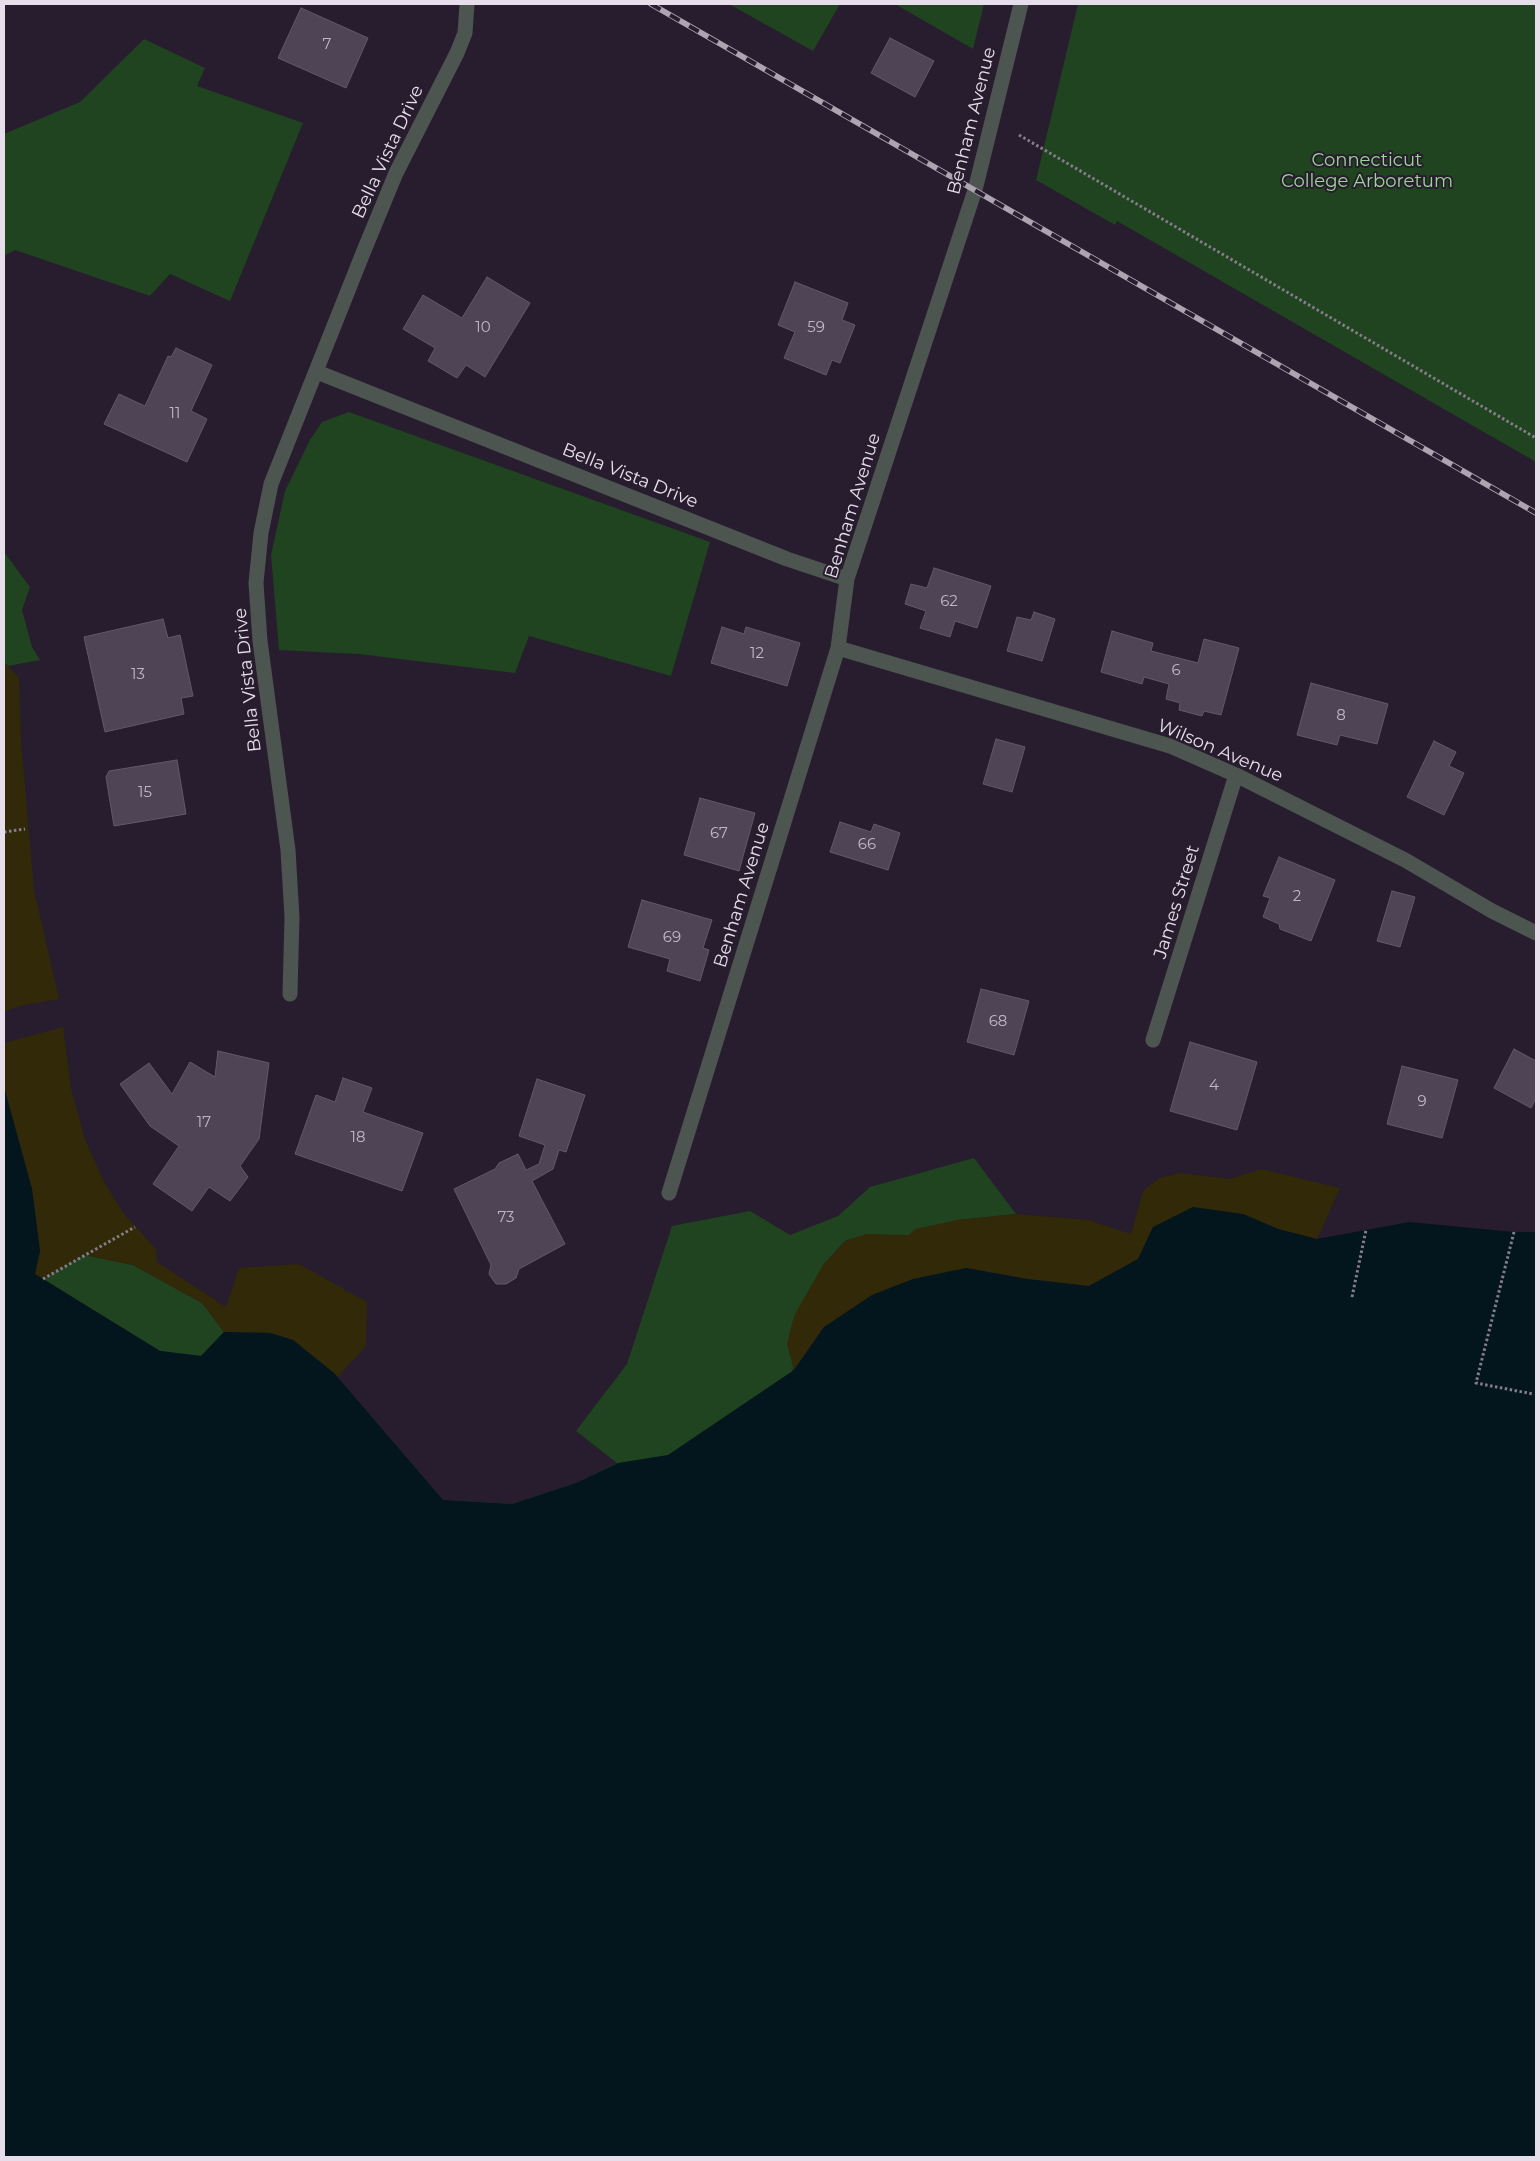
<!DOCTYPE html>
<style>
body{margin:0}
#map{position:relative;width:1540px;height:2161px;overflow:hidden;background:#281d2e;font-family:Montserrat,sans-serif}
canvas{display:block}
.frame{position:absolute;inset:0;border:5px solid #e6deea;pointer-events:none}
</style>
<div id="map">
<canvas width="1540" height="2161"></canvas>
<div class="frame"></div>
</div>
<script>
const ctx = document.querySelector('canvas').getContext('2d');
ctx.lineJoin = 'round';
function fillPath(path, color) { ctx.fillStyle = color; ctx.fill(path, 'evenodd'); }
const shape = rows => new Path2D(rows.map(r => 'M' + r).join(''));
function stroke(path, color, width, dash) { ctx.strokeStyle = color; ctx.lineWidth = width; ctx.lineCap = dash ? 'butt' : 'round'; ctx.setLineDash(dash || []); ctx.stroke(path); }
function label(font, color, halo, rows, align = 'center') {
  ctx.font = font + ' Montserrat,sans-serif'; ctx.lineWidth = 4; ctx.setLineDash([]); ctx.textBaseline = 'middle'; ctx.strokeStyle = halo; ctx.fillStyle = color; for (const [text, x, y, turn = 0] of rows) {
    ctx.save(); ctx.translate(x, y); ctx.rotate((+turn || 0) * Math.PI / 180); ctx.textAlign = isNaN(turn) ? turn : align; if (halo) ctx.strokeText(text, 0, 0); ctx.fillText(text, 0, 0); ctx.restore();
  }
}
fillPath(shape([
 [729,4,840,4,813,51],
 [895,4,984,4,973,49],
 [1078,4,1536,4,1536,462,1117,221,1115,225,1036,180],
 [144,39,205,68,197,86,303,123,230,301,170,274,150,296,15,250,4,256,4,134,80,102],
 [349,412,710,542,671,676,529,636,515,673,359,654,279,650,271,555,285,491,310,440,322,422],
 [4,552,30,587,22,610,32,647,40,660,8,666,4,662],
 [974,1158,1016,1214,958,1220,909,1235,862,1236,845,1241,823,1265,748,1525,443,1500,512,1504,576,1483,617,1463,576,1431,627,1364,672,1226,750,1211,790,1235,838,1216,870,1187],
 [84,1255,133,1265,202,1303,224,1332,201,1356,160,1351,43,1279]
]), '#1f441f');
fillPath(shape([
 [4,662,19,678,21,741,34,890,59,999,19,1006,4,1012],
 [63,1027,71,1088,85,1139,103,1180,124,1214,156,1249,157,1262,226,1307,239,1268,299,1264,367,1302,366,1346,338,1377,293,1340,270,1333,224,1332,202,1303,133,1265,84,1255,43,1279,34,1274,40,1251,32,1189,4,1087,4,1043],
 [1261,1169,1340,1188,1317,1239,1278,1229,1243,1214,1153,1227,1138,1259,1089,1286,1027,1279,966,1268,824,1327,794,1370,787,1344,794,1316,823,1265,845,1241,866,1234,909,1235,915,1229,958,1220,1016,1214,1088,1220,1131,1234,1143,1191,1159,1178,1180,1173,1230,1179]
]), '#312907');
fillPath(shape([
 [4,1087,32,1189,40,1251,35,1274,160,1351,201,1356,224,1332,270,1333,293,1340,334,1373,443,1500,512,1504,576,1483,618,1463,668,1455,794,1370,824,1327,872,1295,913,1279,966,1268,1027,1279,1089,1286,1138,1259,1153,1227,1193,1207,1243,1214,1278,1229,1317,1239,1409,1222,1514,1232,1536,1232,1536,2157,4,2157]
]), '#03161d');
const building = shape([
 [301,8,368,38,346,88,278,58,301,8],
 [890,38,934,61,915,97,871,73,890,38],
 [487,277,530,303,485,377,466,365,457,378,428,361,435,348,403,329,423,295,462,318,487,277],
 [795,282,848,303,842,320,855,325,840,363,832,360,826,375,784,358,795,332,778,325,795,282],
 [176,348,212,365,191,411,207,419,187,462,104,424,119,394,145,406,168,356,171,357,176,348],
 [934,568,991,586,977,628,955,621,950,637,920,628,926,611,905,604,911,584,927,588,934,568],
 [1034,612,1055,619,1042,661,1007,651,1017,617,1031,620,1034,612],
 [163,619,168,638,180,635,193,696,181,698,184,714,105,732,84,637,163,619],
 [722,627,744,634,746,627,800,643,787,686,711,663,722,627],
 [1112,631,1153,643,1151,651,1198,663,1204,639,1239,648,1221,715,1204,711,1202,716,1179,710,1180,703,1166,699,1169,684,1144,677,1142,684,1101,672,1112,631],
 [1311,683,1388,704,1377,744,1340,735,1337,745,1297,735,1311,683],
 [996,739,1025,747,1012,792,983,784,996,739],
 [1434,741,1456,752,1449,766,1464,773,1444,815,1407,797,1434,741],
 [177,760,186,814,114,826,106,777,109,771,177,760],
 [700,798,755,813,739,871,684,855,700,798],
 [840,822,871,832,874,824,900,833,888,870,830,852,840,822],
 [1279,857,1335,880,1311,941,1280,929,1279,924,1263,917,1270,898,1263,896,1279,857],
 [1392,891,1415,897,1400,947,1377,941,1392,891],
 [642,900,712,920,703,948,709,950,700,981,667,971,670,959,628,947,642,900],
 [981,989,1029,1001,1014,1055,967,1042,981,989],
 [1190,1042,1257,1062,1237,1130,1170,1111,1190,1042],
 [1514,1049,1536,1061,1536,1098,1531,1108,1494,1088,1514,1049],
 [218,1051,269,1063,259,1139,240,1166,248,1177,230,1201,209,1187,192,1211,153,1184,179,1146,150,1126,120,1084,149,1063,172,1094,190,1062,215,1077,218,1051],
 [1402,1066,1458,1080,1442,1138,1387,1124,1402,1066],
 [343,1078,372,1088,363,1112,423,1133,402,1191,295,1154,316,1095,335,1102,343,1078],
 [537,1079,585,1095,566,1152,559,1150,553,1169,532,1181,565,1244,519,1269,516,1278,506,1284,496,1284,489,1274,491,1265,454,1189,495,1169,499,1163,518,1154,526,1170,539,1164,545,1145,519,1136,537,1079]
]);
fillPath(building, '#4f4356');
stroke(building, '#64576b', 1);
stroke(shape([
 [1019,135,1536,438],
 [4,832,25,829],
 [1514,1232,1476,1383,1533,1394],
 [43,1279,135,1227],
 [1352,1297,1366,1230]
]), '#867c8b', 3, [2.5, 2.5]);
stroke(shape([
 [317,372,787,559,847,579],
 [838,648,1170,746,1236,775,1405,860,1492,911,1536,933],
 [290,994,292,917,288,850,260,641,256,583,261,533,271,484,363,253,396,173,457,53,465,33,467,4],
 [1153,1040,1236,775],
 [669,1193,838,648,847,579,975,190,1021,4]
]), '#4c554f', 15);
const rail = shape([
 [651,4,1536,513]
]);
stroke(rail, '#ada4b2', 5.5);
stroke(rail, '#281d2e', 4, [11]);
label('15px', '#c0b7c5', null, [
 ["7",327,45],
 ["10",483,328],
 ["59",816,328],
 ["11",175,414],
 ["62",949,602],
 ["12",757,654],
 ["6",1176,671],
 ["13",138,675],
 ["8",1341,716],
 ["15",145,793],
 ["67",719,834],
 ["66",867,845],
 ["2",1297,897],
 ["69",672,938],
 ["68",998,1022],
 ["4",1214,1086],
 ["9",1422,1102],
 ["17",204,1123],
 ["18",358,1138],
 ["73",506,1218]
]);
label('18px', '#e6deea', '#281d2e', [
 ["Benham Avenue",972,121,-76],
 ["Bella Vista Drive",388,152,-65],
 ["Bella Vista Drive",630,476,22],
 ["Benham Avenue",853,506,-73],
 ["Bella Vista Drive",248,680,-96],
 ["Wilson Avenue",1220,751,23],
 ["Benham Avenue",742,895,-73],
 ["James Street",1177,902,-73]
]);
label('18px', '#9ad697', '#281d2e', [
 ["Connecticut",1367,161],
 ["College Arboretum",1367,182]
]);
</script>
